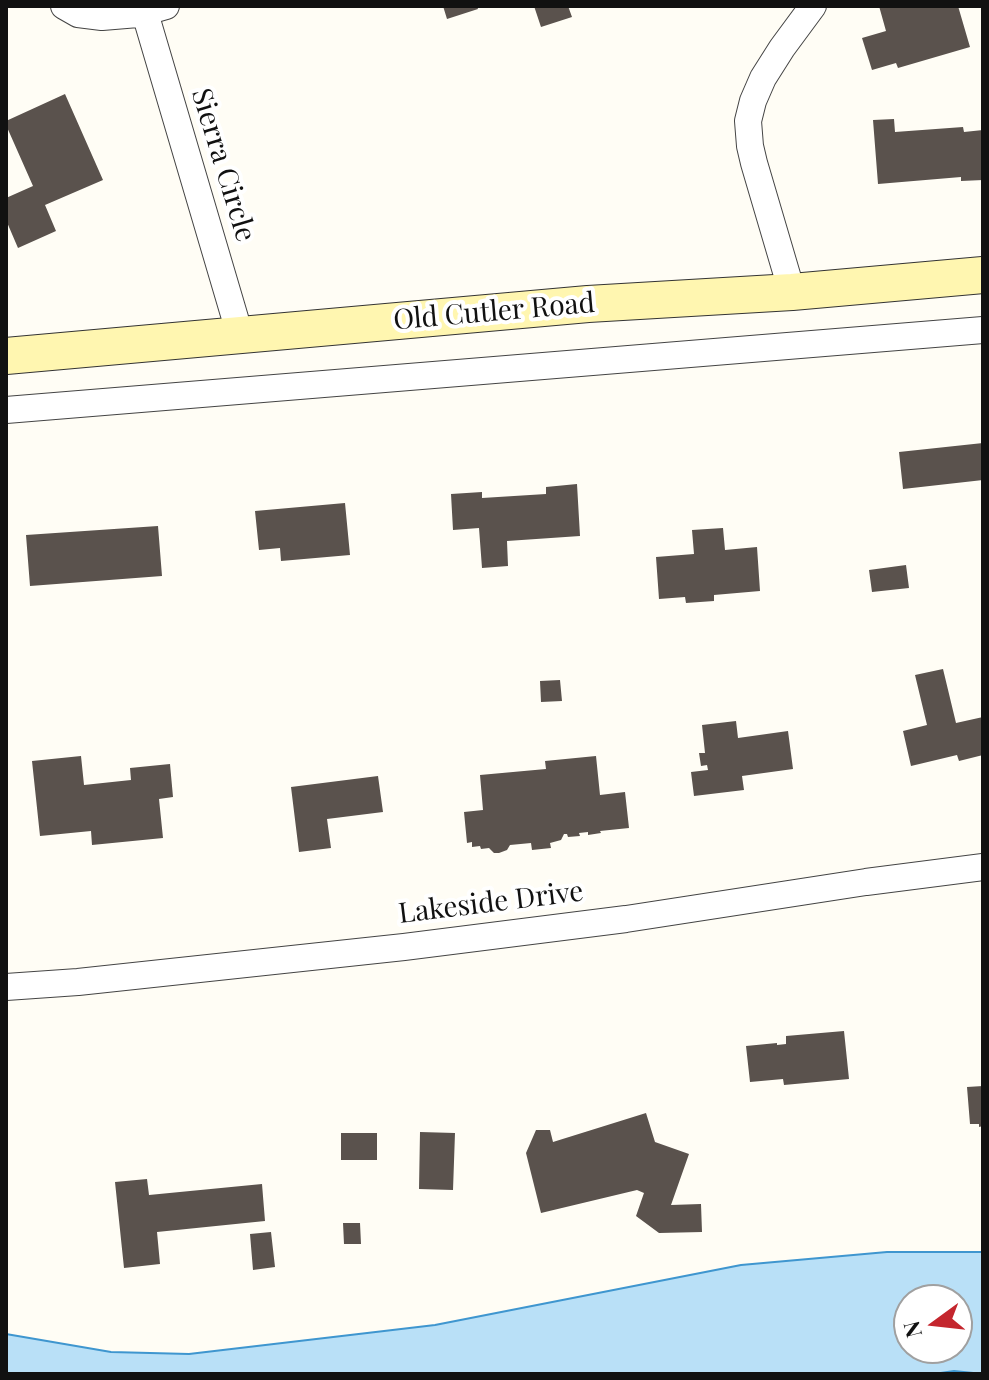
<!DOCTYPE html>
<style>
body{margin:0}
#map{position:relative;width:989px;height:1380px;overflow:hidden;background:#fffdf5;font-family:"Playfair Display",serif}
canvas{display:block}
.frame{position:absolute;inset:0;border:8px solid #111;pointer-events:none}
.north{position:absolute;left:893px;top:1284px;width:80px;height:80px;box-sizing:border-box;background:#fff;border:2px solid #a0a0a0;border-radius:50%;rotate:255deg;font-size:22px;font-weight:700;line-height:32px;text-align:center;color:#111}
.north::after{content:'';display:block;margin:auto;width:28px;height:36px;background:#c4262e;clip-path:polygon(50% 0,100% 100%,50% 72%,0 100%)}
</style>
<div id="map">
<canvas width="989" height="1380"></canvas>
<div class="frame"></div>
<div class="north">N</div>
</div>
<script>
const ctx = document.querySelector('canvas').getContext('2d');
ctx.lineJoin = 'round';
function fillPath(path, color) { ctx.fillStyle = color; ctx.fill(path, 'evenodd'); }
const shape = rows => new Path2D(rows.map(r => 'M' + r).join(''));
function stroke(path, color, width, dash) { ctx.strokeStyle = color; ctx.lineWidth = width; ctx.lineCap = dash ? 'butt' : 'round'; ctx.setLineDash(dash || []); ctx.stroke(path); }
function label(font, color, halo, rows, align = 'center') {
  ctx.font = font + ' "Playfair Display",serif'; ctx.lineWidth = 8; ctx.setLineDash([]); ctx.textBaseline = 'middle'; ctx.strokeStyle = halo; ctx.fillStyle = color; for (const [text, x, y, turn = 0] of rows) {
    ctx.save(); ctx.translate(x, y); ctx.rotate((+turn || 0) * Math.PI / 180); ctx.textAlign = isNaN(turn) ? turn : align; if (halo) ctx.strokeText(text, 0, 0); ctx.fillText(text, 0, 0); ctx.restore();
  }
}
const water = shape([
 [887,1252,983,1252,983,1374,954,1371,934,1374,6,1374,6,1334,111,1352,189,1354,435,1325,741,1265,887,1252],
 [909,1300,957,1300,957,1348,909,1348,909,1300]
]);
fillPath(water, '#b9e0f7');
stroke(water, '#3f96cf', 2);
fillPath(shape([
 [443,6,477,6,478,9,447,19],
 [534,6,568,6,572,17,541,27],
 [879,6,958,6,970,47,898,68,896,63,872,70,862,38,886,31],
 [65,94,103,180,45,205,56,231,18,248,6,220,6,198,33,186,6,125,6,121],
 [894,119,895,132,963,127,964,132,983,130,983,180,961,181,961,177,878,184,873,120],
 [983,443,983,480,903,489,899,452],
 [577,484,580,536,507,541,508,566,482,568,479,528,453,530,451,494,482,492,482,498,546,494,546,487],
 [345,503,350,555,281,561,280,548,259,550,255,511],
 [158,526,162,576,30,586,26,535],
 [723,528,725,550,757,547,760,591,714,595,714,601,686,603,685,597,659,599,656,557,694,554,692,530],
 [906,565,909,588,872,592,869,570],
 [943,669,956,723,983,717,983,755,959,761,957,755,911,766,903,731,927,725,915,675],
 [560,680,562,701,541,702,540,681],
 [736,721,738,738,788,731,793,769,742,776,744,790,694,796,691,772,708,770,707,765,701,766,699,753,705,753,702,725],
 [81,756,84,785,131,780,130,768,170,764,173,797,159,799,163,838,92,845,91,831,40,836,32,761],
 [596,756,600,795,625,792,629,828,600,831,601,833,588,835,588,832,579,833,580,836,568,837,567,834,564,834,561,840,550,843,551,848,532,850,531,843,510,845,507,850,499,853,494,853,489,848,481,849,480,846,472,847,472,842,467,843,464,812,483,810,480,775,546,769,545,761],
 [378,776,383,812,327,819,331,848,299,852,291,787],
 [844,1031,849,1079,784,1085,783,1079,750,1082,746,1046,777,1043,777,1045,786,1044,786,1036],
 [983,1086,983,1126,979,1127,979,1124,970,1124,967,1087],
 [646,1113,655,1142,689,1154,671,1205,701,1204,702,1232,659,1233,636,1216,644,1193,637,1190,541,1213,526,1153,536,1130,550,1130,553,1142],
 [420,1132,455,1133,453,1190,419,1189],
 [341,1133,377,1133,377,1160,341,1160],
 [147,1179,149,1195,262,1184,265,1221,157,1232,160,1264,124,1268,115,1182],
 [343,1223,360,1223,361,1244,344,1244],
 [271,1232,275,1267,253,1270,250,1234]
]), '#5a524d');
const street = shape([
 [64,6,78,14,102,17,138,14,166,6],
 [145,13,240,335],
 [792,292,754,163,750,146,748,121,753,101,763,78,782,48,813,6],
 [6,410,983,330],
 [6,987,78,982,404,947,626,919,866,882,983,867]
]);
const secondary = shape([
 [6,356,588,304,792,292,983,275]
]);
stroke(street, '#444', 28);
stroke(secondary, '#333', 38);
stroke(street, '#fff', 26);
stroke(secondary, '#fff6b0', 36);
label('28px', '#111', '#fff', [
 ["Sierra Circle",223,165,73],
 ["Old Cutler Road",494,312,-5],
 ["Lakeside Drive",491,903,-7]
]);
</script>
